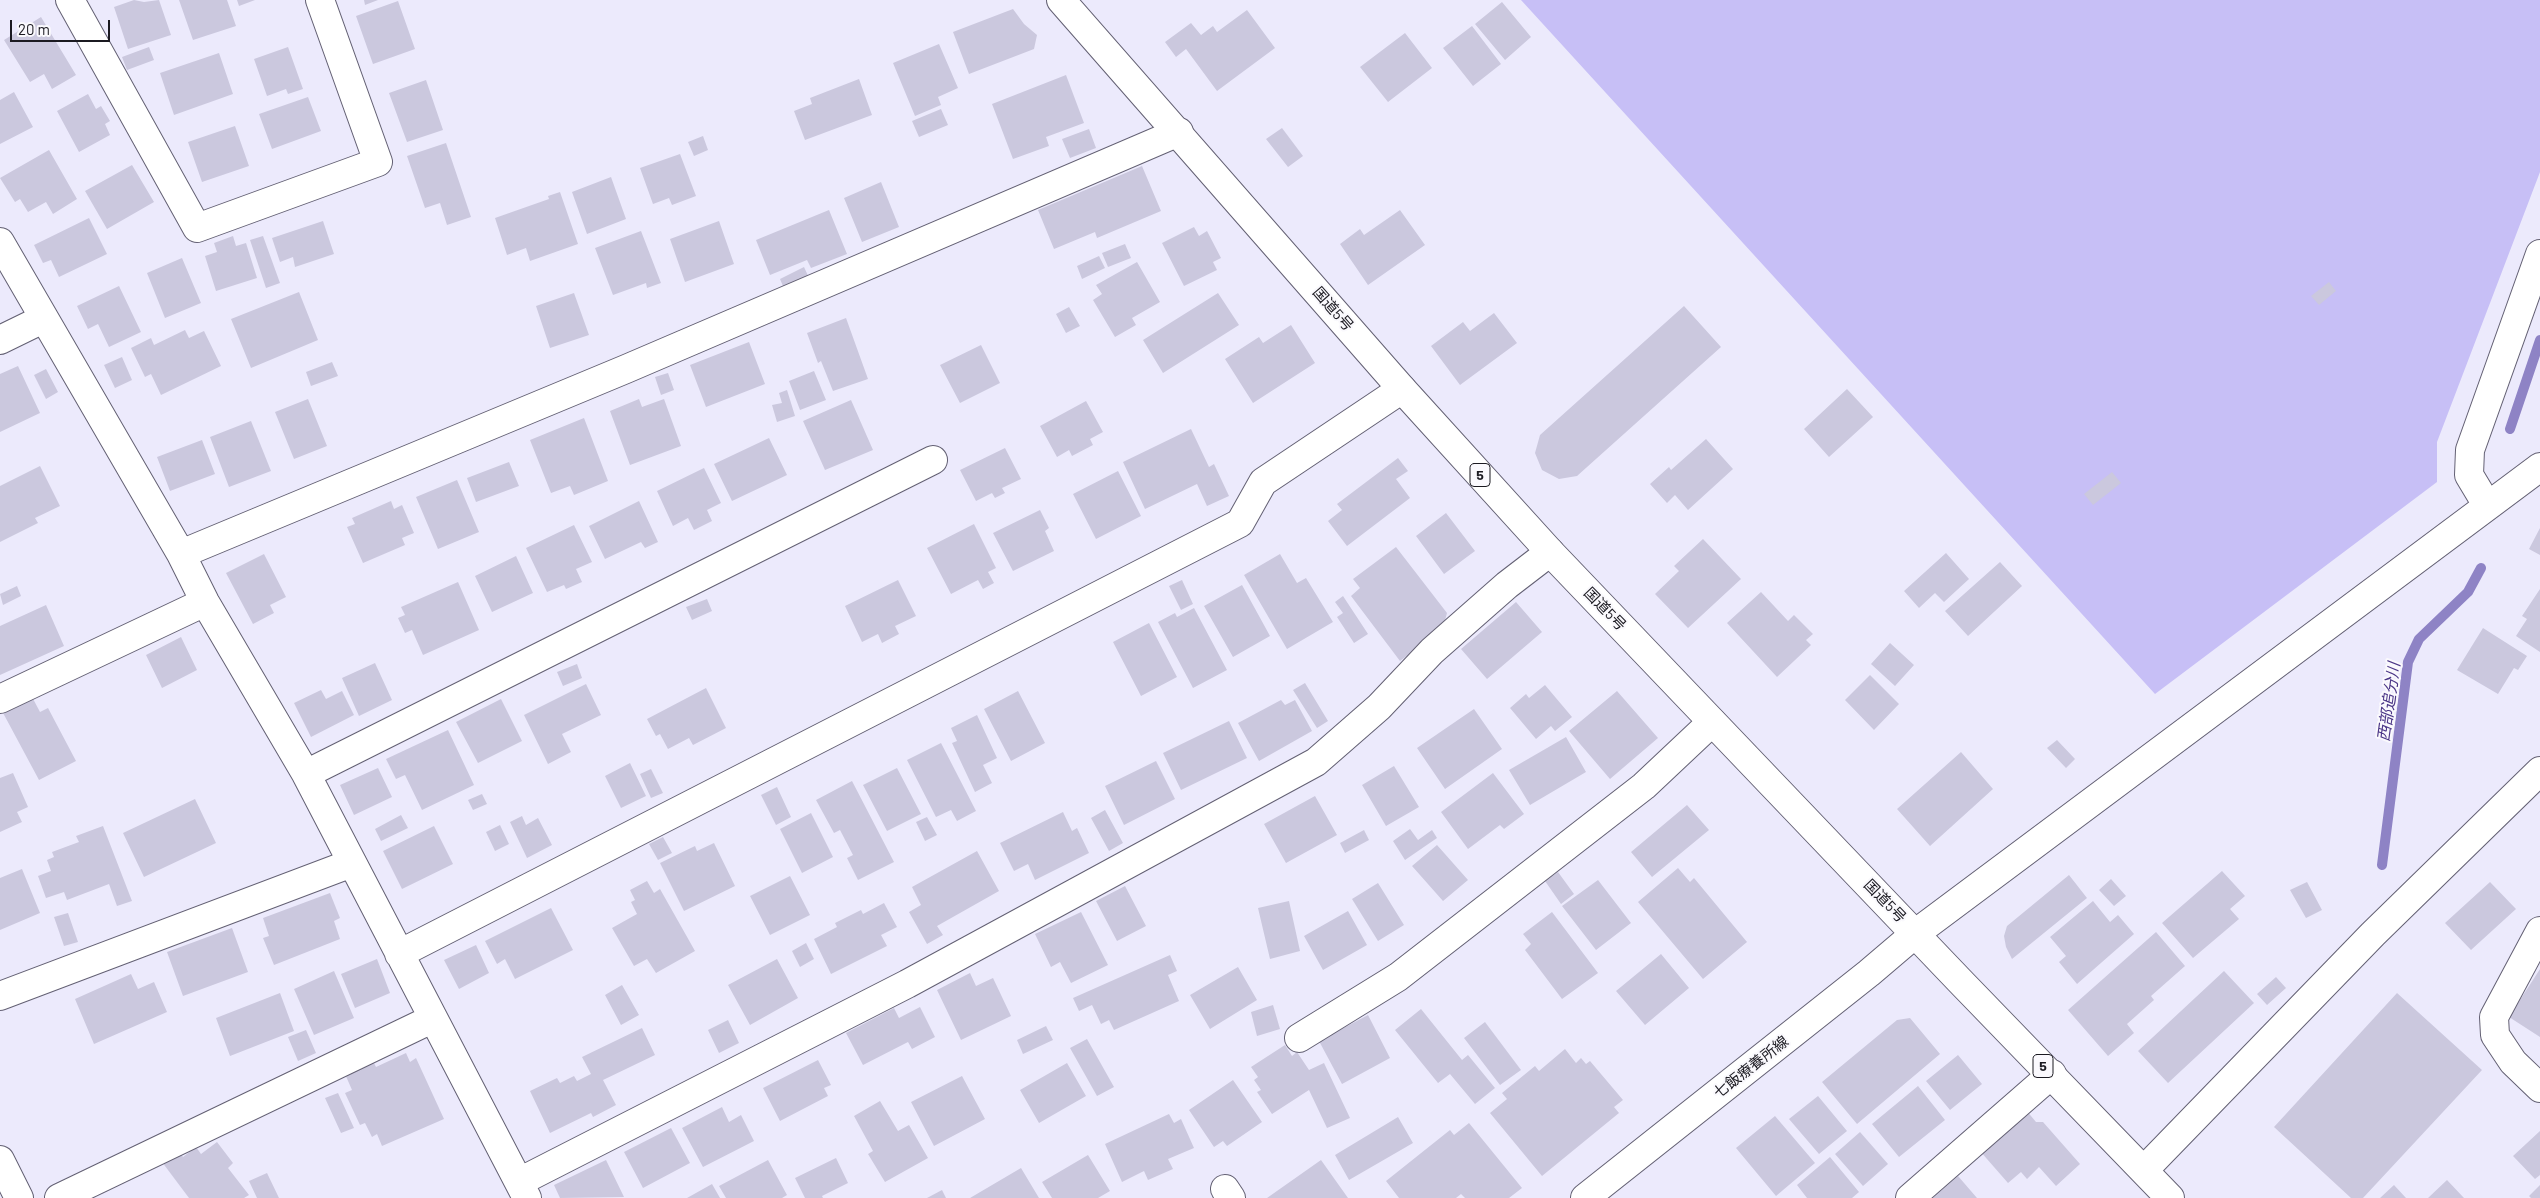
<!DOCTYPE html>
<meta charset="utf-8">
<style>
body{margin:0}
#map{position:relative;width:2540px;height:1198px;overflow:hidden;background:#eceafc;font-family:Barlow,sans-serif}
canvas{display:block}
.scale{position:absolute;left:10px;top:20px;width:100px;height:22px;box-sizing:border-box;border:2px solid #1b1a21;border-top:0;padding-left:6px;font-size:15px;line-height:18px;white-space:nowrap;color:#1b1a21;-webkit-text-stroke:4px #faf9fd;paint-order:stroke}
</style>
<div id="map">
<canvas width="2540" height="1198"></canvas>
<div class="scale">20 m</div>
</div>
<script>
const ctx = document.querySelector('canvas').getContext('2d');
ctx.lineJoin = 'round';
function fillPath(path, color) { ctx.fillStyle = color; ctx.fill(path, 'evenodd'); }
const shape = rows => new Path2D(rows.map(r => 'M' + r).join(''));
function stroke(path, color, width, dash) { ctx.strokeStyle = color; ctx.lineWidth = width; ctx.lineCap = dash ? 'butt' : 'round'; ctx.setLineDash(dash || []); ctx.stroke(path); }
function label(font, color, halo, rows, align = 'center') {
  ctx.font = font + ' Barlow,"Noto Sans JP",sans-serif'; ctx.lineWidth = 4; ctx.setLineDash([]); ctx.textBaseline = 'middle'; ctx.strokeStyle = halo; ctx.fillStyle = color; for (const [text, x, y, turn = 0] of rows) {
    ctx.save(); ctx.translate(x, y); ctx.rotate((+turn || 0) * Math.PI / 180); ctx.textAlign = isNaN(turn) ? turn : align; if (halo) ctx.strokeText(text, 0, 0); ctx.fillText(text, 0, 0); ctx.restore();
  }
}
fillPath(shape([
 [1521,0,2540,0,2540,172,2437,442,2437,482,2155,694]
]), '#c7bff6');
stroke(shape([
 [2510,429,2540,340],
 [2382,865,2408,662,2419,639,2468,592,2481,568]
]), '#8e83c5', 10);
fillPath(shape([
 [134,0,144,2,159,0,171,35,128,49,114,7],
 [179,0,227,0,236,26,193,40],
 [237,0,255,0,239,6],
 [364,0,378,0,365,5],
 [398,1,415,49,373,64,356,16],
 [1502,2,1531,37,1505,60,1475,24],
 [1013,9,1024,24,1037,35,1034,49,969,74,953,32],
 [1247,10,1275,48,1217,91,1186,49,1176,57,1165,42,1191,23,1201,35,1213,26,1217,32],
 [41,17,76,75,52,89,44,74,30,82,4,40],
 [1472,26,1501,64,1473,86,1443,48],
 [1405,33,1432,68,1388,102,1360,67],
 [939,44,958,88,938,97,941,105,915,116,893,63],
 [149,47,154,60,127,70,122,57],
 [288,47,303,89,288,94,286,89,267,96,254,59],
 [219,53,233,94,174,115,160,73],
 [1066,75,1084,123,1046,137,1049,146,1013,159,992,104],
 [859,79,872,115,805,140,794,111,812,104,810,98],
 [426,80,443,130,407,142,389,93],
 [14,92,33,127,0,144,0,100],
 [88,94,96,109,101,106,110,121,105,124,110,135,79,152,57,111],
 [308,97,321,131,272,149,259,114],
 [941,109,948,125,919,137,912,121],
 [235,126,249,166,202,182,188,142],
 [1282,128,1303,156,1288,167,1266,139],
 [1089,129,1096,148,1070,158,1062,139],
 [703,136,708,150,694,156,688,142],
 [446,143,471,217,447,225,440,203,425,208,407,156],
 [49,150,77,199,53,214,46,202,28,212,20,199,15,202,0,178],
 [680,154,696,196,672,205,669,198,653,204,640,168],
 [132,165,154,202,107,229,85,191],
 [1142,166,1161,211,1097,238,1095,232,1054,249,1038,210],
 [611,177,626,219,587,234,572,192],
 [881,182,899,227,862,242,844,198],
 [560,192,578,244,530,261,526,248,507,255,495,218,549,199,548,196],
 [829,210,847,254,811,268,807,260,770,275,756,240],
 [1400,210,1425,245,1368,285,1340,244,1360,229,1364,235],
 [89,218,107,254,59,277,51,260,43,263,34,245],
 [323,221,334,254,295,267,293,257,280,262,272,238],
 [719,221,734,264,685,282,670,239],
 [1194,227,1199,236,1207,231,1221,258,1213,262,1217,270,1184,286,1162,243],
 [641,231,661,283,647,288,646,283,613,295,595,248],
 [233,236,236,246,246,243,257,278,216,291,205,256,217,252,214,243],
 [263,236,280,283,266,288,250,240],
 [1125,244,1131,258,1108,267,1102,253],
 [1099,256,1105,268,1082,279,1077,266],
 [182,258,201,303,165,318,147,273],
 [1137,262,1160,302,1132,318,1136,325,1115,337,1093,300,1102,294,1096,285],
 [804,267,810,280,785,291,780,279],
 [2329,282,2336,291,2319,305,2311,296],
 [119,286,141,332,109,347,98,324,88,329,77,306],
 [299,292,318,340,251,368,231,319],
 [574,293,589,335,550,348,536,306],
 [1218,293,1239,325,1163,373,1143,340],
 [1684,306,1721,347,1577,476,1559,479,1542,470,1535,453,1540,435],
 [1069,307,1080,326,1066,333,1056,314],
 [1494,313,1517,343,1460,385,1431,346,1463,322,1470,331],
 [846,318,868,379,833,391,821,361,818,363,807,333],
 [1291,325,1315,363,1253,403,1225,359,1259,337,1263,343],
 [185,330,189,338,204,331,221,366,161,395,151,374,145,377,131,348,151,338,154,345],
 [749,342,765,384,706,407,690,365],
 [981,345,1000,383,960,403,940,365],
 [122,357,132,380,115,388,104,365],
 [332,362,338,376,311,386,306,372],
 [18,366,40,413,0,432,0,374],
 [46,369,58,392,46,399,34,375],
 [814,371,826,400,800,410,789,381],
 [668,373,674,390,661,395,655,377],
 [1847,389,1873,417,1829,457,1804,429],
 [787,390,795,416,777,422,772,405,782,403,779,393],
 [308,399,327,446,294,459,275,412],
 [639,399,642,407,664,399,681,446,630,465,610,411],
 [851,400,873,450,825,470,803,421],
 [1086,401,1103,432,1090,439,1093,445,1072,456,1069,450,1057,457,1040,426],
 [584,418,608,481,574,495,570,486,551,493,530,440],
 [251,421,271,471,229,487,210,437],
 [1191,429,1209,467,1214,464,1229,496,1207,506,1197,484,1145,509,1123,462],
 [769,438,787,475,732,501,714,464],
 [1706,439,1733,469,1688,510,1675,495,1667,503,1650,484,1669,467,1671,470],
 [202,440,215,474,170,491,157,457],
 [1005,448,1021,479,1002,488,1005,493,995,498,992,493,976,501,960,470],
 [1398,458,1408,471,1396,479,1410,498,1347,546,1328,521,1342,510,1337,504],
 [509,462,519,486,476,502,467,478],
 [40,466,60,506,35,518,38,523,0,542,0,486],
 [704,468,721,503,707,510,712,521,694,530,688,518,673,526,657,491],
 [1118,471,1141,516,1096,539,1073,494],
 [2112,472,2121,483,2093,505,2084,494],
 [457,480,479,532,438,549,416,497],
 [391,501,394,509,402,505,414,533,402,538,405,545,363,563,347,527,355,524,352,518],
 [639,501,658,542,645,548,641,542,605,559,589,526],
 [1040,510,1049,528,1045,531,1054,551,1013,571,993,533],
 [1446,513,1475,551,1444,574,1416,536],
 [974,524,996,568,988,572,994,583,983,589,978,580,951,594,927,548],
 [574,525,592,562,576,569,582,582,566,589,564,585,547,592,526,548],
 [2540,528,2540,555,2529,549],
 [1703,539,1741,579,1688,628,1655,594,1679,571,1674,566],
 [1396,547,1447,613,1443,628,1400,661,1351,596,1360,588,1353,579],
 [1946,553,1969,579,1944,602,1935,593,1919,608,1904,591],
 [264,554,286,597,270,605,274,613,253,624,226,573],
 [1280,554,1297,583,1306,578,1333,622,1287,649,1244,575],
 [516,556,533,593,492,612,475,576],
 [2000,562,2022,586,1968,636,1945,611],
 [898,580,916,616,895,626,899,634,882,643,878,634,862,642,845,606],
 [1182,580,1193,604,1181,610,1169,586],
 [458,582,479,630,423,655,412,630,405,633,398,618,405,615,401,607],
 [1242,585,1270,636,1233,657,1204,606],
 [17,586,21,596,3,605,0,594],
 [2540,589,2540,652,2516,636,2527,619,2522,616],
 [1761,592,1788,621,1794,615,1813,634,1806,640,1811,645,1777,677,1727,623],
 [1343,596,1368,634,1354,643,1337,617,1343,613,1335,602],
 [707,599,712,611,692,620,686,607],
 [1516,602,1542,632,1487,679,1461,649],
 [46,605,64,646,0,675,0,626],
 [1194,608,1227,670,1193,688,1158,622,1175,613,1177,617],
 [1149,623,1177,677,1141,696,1113,642],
 [2483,628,2527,656,2518,670,2514,668,2498,694,2457,670],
 [181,637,197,670,162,688,146,655],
 [1890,643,1914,665,1895,686,1871,664],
 [375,663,392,700,359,716,342,678],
 [577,664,582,678,563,686,557,672],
 [1870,675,1899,704,1874,730,1845,700],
 [1305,683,1328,721,1317,728,1293,690],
 [586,684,601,715,562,734,571,752,548,764,524,715],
 [1545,685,1572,717,1555,731,1551,726,1536,739,1510,708,1526,694,1529,698],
 [706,688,726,728,693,745,689,738,668,749,660,734,656,736,647,719],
 [321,690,326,699,342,691,354,715,311,737,294,703],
 [1018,691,1045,743,1011,761,984,709],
 [1617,691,1658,738,1610,779,1569,731],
 [31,695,40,712,48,708,76,761,39,780,2,711],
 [501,699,522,741,478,763,456,722],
 [1281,700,1285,705,1295,700,1312,731,1259,761,1238,723],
 [1474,709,1502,749,1445,789,1417,748],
 [977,715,997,758,983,765,992,783,975,792,952,743,957,741,951,728],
 [1229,721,1247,758,1181,790,1163,753],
 [448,730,474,785,422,810,405,775,396,779,386,759],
 [1566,737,1586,772,1530,805,1509,770],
 [2057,740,2075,759,2066,768,2047,748],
 [941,743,976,811,957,821,951,810,936,817,907,760],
 [1961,752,1993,789,1930,846,1897,809],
 [1156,761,1175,799,1124,825,1105,786],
 [630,763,646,796,621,808,605,776],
 [1394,766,1419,807,1386,826,1362,785],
 [378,768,392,797,354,815,340,785],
 [897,768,921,814,887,831,863,785],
 [651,769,663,793,651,798,640,774],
 [13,773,28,807,17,812,22,822,0,832,0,778],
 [1493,773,1524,814,1504,829,1500,825,1468,849,1441,812],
 [852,781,894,862,858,880,847,858,853,855,840,830,834,833,816,800],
 [777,787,791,817,776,825,761,795],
 [482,794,487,804,473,810,468,800],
 [1315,796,1337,835,1286,863,1264,824],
 [195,799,216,843,144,877,123,833],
 [1687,805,1709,830,1652,877,1631,852],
 [1105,810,1123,843,1109,851,1091,818],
 [1063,812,1072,831,1077,828,1089,853,1035,880,1028,864,1014,871,1000,843],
 [811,813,833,857,802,873,780,829],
 [401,815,408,828,381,841,375,829],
 [522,816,526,825,538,818,552,845,527,858,510,822],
 [927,817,937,835,925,841,916,822],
 [500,825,509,844,495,851,486,832],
 [103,826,132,901,117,906,109,884,67,900,64,892,46,898,38,876,51,871,47,860,54,857,52,852,79,842,76,836],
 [434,826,453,864,402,889,383,851],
 [1410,829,1418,840,1432,830,1437,838,1405,860,1393,841],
 [1364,830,1369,840,1345,853,1340,843],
 [663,837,672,853,658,860,649,844],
 [714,843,735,886,684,911,660,863,695,846,697,851],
 [1437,845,1468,880,1443,901,1412,866],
 [977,851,999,891,937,926,943,935,927,944,909,912,921,905,912,887],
 [1678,868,1690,882,1694,878,1747,942,1703,979,1638,902],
 [22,869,40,913,0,930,0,878],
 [2222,871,2245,896,2230,909,2239,919,2193,958,2162,923],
 [1558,872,1574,894,1561,904,1545,881],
 [2069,875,2087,898,2012,959,2006,947,2004,936,2007,926],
 [790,876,810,915,770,935,750,896],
 [2111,879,2126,896,2114,906,2099,890],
 [1598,880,1631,923,1596,950,1562,906],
 [647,881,654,893,660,889,695,951,656,973,647,959,634,966,612,928,637,914,631,902,635,900,630,890],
 [2307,882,2322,910,2306,918,2290,890],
 [2490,882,2516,909,2471,950,2445,923],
 [1378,883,1404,925,1378,941,1352,899],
 [1125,886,1146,926,1117,941,1096,901],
 [330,893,340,918,334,921,340,939,274,965,263,938,269,936,263,918],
 [1289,901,1300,951,1270,959,1258,908],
 [2093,901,2110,922,2118,915,2134,934,2077,984,2059,962,2066,956,2050,937],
 [884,903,897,927,881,935,887,946,831,974,814,939,837,927,835,923,861,910,863,914],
 [551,908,573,950,515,979,505,959,497,964,485,941],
 [1348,911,1367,945,1323,970,1304,936],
 [1081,912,1108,965,1071,983,1060,962,1051,967,1035,934],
 [1552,912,1598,973,1562,999,1525,950,1531,944,1523,934],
 [68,913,78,942,64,946,54,917],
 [232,928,248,972,183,996,167,952],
 [2156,932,2185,966,2151,996,2154,1000,2127,1024,2134,1033,2108,1056,2068,1010],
 [806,943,814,959,800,967,792,951],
 [476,945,489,973,459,989,444,960],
 [1661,954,1689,988,1645,1025,1616,991],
 [1170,955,1177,971,1168,975,1179,1001,1114,1030,1109,1020,1101,1024,1092,1005,1079,1011,1073,998],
 [377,959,390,993,355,1008,341,974],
 [777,959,798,998,750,1025,728,985],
 [1238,967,1257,1000,1210,1029,1190,995],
 [2540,969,2540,1037,2509,1017],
 [334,971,354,1018,314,1035,294,989],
 [2224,971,2254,1003,2168,1083,2138,1051],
 [970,973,976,986,993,978,1011,1016,961,1040,937,990],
 [131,974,138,989,154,982,167,1012,94,1044,75,999],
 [2276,977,2286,988,2267,1005,2257,994],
 [622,985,639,1015,621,1025,605,995],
 [280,993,294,1031,230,1056,216,1018],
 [2397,993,2482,1070,2363,1198,2351,1198,2274,1127],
 [1273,1005,1280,1029,1257,1036,1251,1012],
 [920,1007,935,1037,912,1049,908,1042,863,1065,846,1033,894,1008,899,1018],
 [1421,1009,1462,1060,1468,1055,1495,1088,1475,1104,1450,1074,1438,1083,1395,1030],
 [1368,1015,1390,1058,1342,1084,1319,1041],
 [1910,1018,1940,1054,1857,1124,1822,1082,1897,1020],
 [728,1020,739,1043,719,1053,708,1030],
 [1485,1022,1521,1070,1500,1085,1464,1038],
 [1046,1026,1053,1040,1023,1054,1017,1040],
 [642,1028,655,1055,603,1080,616,1105,593,1117,591,1113,550,1133,530,1091,557,1078,560,1083,574,1076,577,1081,591,1074,582,1057],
 [306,1030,316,1053,298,1061,288,1037],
 [1087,1039,1114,1087,1097,1096,1070,1048],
 [1285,1045,1292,1056,1297,1052,1309,1070,1324,1063,1350,1118,1327,1128,1309,1090,1272,1114,1257,1092,1261,1090,1254,1080,1258,1077,1251,1067],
 [1565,1049,1576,1063,1581,1058,1586,1064,1590,1061,1623,1100,1614,1107,1619,1113,1542,1176,1490,1113,1507,1099,1502,1093,1535,1066,1539,1071],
 [406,1053,410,1062,416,1058,444,1119,382,1146,377,1134,372,1137,365,1123,360,1125,345,1093,352,1090,345,1074,373,1061,376,1067],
 [1958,1055,1982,1084,1950,1110,1926,1081],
 [818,1060,831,1085,824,1088,828,1096,780,1121,763,1088],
 [1067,1063,1086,1096,1039,1123,1020,1090],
 [962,1076,985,1119,934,1146,911,1102],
 [1233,1080,1262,1122,1227,1146,1223,1141,1214,1147,1189,1110],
 [1918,1086,1945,1120,1899,1157,1872,1124],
 [338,1093,354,1128,341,1133,325,1098],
 [1818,1096,1847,1131,1819,1154,1789,1119],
 [880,1101,898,1131,909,1125,928,1158,885,1182,868,1154,873,1151,854,1116],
 [722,1107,729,1122,741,1115,754,1141,703,1167,682,1128],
 [2026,1110,2036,1122,2043,1122,2080,1164,2056,1186,2039,1167,2027,1179,2021,1172,2008,1183,1980,1151],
 [1169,1114,1174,1123,1181,1119,1194,1148,1168,1159,1173,1169,1148,1180,1144,1171,1122,1182,1105,1144],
 [1775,1116,1815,1163,1776,1196,1736,1148],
 [1398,1117,1413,1143,1349,1180,1335,1155],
 [1469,1123,1522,1188,1509,1198,1465,1198,1461,1194,1456,1198,1399,1198,1386,1181,1450,1130,1454,1135],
 [671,1128,690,1163,643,1188,624,1152],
 [2540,1131,2540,1175,2535,1179,2513,1156],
 [1860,1132,1888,1164,1863,1186,1835,1154],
 [217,1142,233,1163,228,1168,249,1195,244,1198,189,1198,162,1162,178,1150,183,1157,196,1147,201,1154],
 [1088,1155,1110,1191,1098,1198,1052,1198,1042,1182],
 [1830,1157,1859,1192,1852,1198,1807,1198,1797,1185],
 [836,1158,848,1183,822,1196,823,1198,805,1198,795,1178],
 [606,1160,624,1197,560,1198,554,1185],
 [768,1160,787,1195,782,1198,726,1198,719,1186],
 [1321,1160,1348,1198,1267,1198],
 [1021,1168,1039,1198,970,1198],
 [267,1173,279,1198,257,1198,249,1181],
 [1958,1176,1977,1198,1933,1198],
 [2447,1180,2464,1198,2428,1198],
 [712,1184,720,1198,687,1198],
 [2394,1185,2406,1198,2380,1198],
 [2540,1185,2540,1198,2531,1198,2529,1196],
 [942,1190,946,1198,927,1198]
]), '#cbc8de');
const street = shape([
 [70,0,197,228,378,162,320,0],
 [0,242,181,554,205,602,306,774,527,1198],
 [0,340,43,319],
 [2487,505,2469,475,2470,450,2540,254],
 [181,554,626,369,1179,132],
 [0,699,205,602],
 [306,774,933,460],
 [2540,931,2494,1017,2495,1035,2513,1062,2540,1088],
 [399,954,1240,523,1263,482,1402,389],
 [0,996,352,863],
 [1299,1038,1398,977,1644,786,1712,722],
 [0,1160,19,1198],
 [2144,1170,2373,934,2540,771],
 [519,1182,907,984,1316,762,1379,707,1432,651,1507,585,1550,552],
 [1225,1189,1231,1198],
 [59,1198,432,1019],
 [1910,1198,2052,1074]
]);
const secondary = shape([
 [1585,1198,1869,973,1916,933,2540,467]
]);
const highway = shape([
 [1061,0,1402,389,1550,552,1959,980,2170,1198]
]);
stroke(street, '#636073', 30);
stroke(secondary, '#636073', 30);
stroke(highway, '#636073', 30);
stroke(street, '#fff', 28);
stroke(secondary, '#fff', 28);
stroke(highway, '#fff', 28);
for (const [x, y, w] of [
 [1480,475,20],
 [2043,1066,20]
]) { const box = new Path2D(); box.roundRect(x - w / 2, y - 11.5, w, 23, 4); ctx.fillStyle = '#faf9fd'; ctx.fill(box); stroke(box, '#1b1a21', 1); }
label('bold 14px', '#1b1a21', null, [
 ["5",1480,475],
 ["5",2043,1066]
]);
label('15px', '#1b1a21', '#faf9fd', [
 ["国道5号",1333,309,49],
 ["国道5号",1605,609,46],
 ["国道5号",1885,901,46],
 ["七飯療養所線",1751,1067,-38]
]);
label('italic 16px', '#4b3687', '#faf9fd', [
 ["西部追分川",2389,702,-82]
]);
</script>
